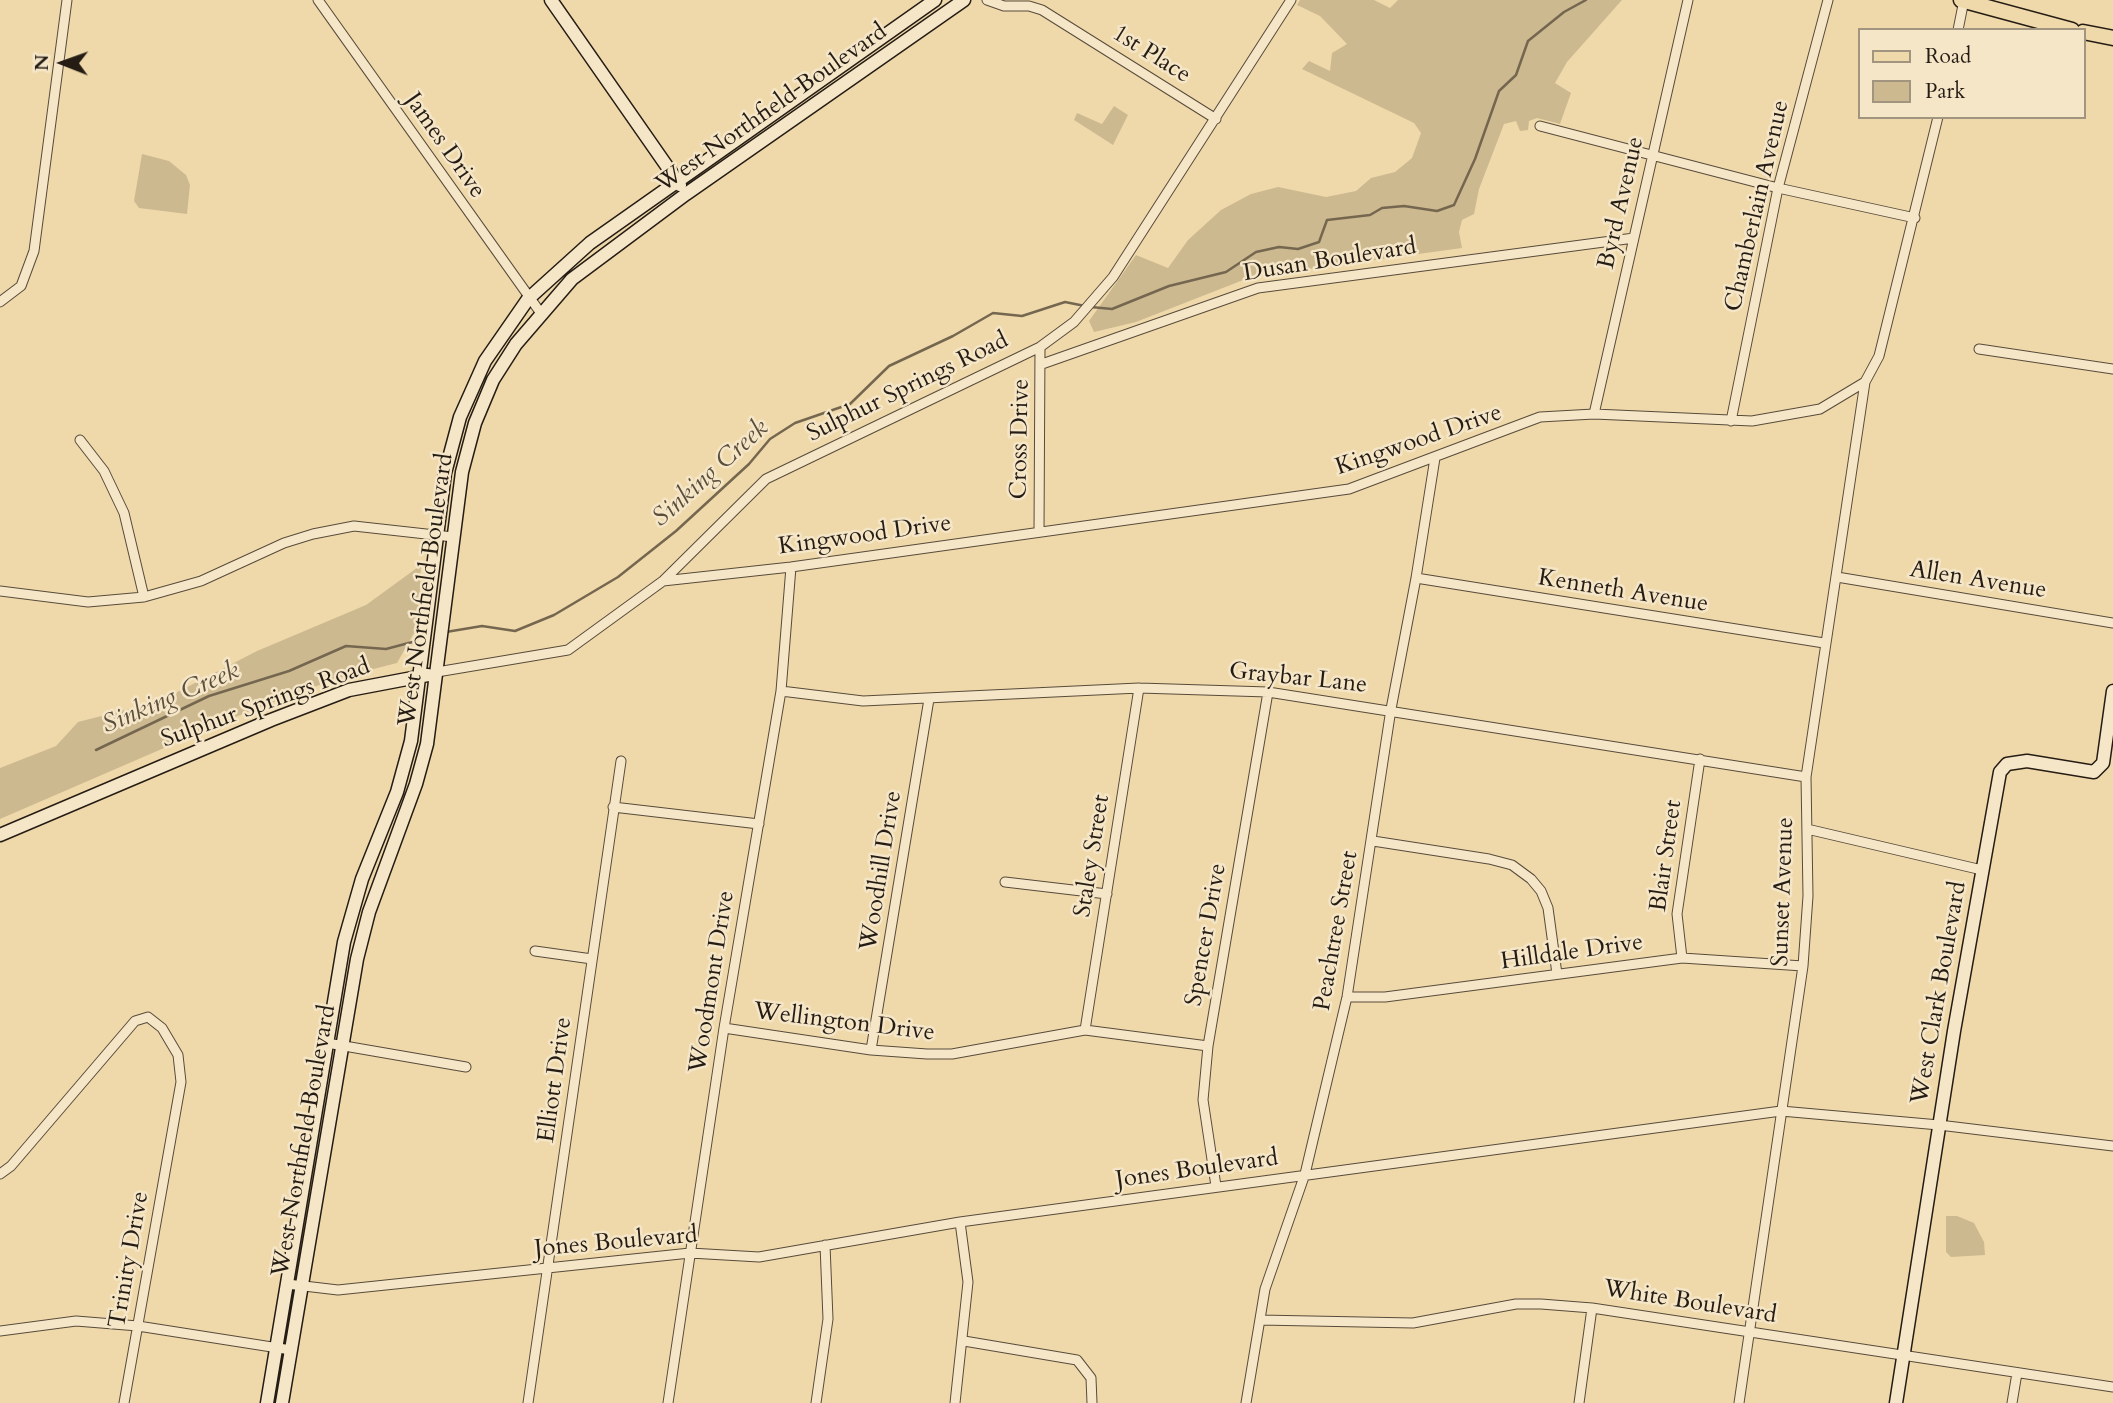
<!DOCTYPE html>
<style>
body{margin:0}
#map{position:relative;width:2113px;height:1403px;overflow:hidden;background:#efd9aa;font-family:Cardo,serif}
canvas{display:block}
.legend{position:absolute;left:1858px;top:28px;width:228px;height:91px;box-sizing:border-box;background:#f5e6c8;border:2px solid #a29580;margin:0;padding:9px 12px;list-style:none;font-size:21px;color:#251c14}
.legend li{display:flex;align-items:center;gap:14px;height:35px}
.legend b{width:35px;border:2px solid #a29580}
.north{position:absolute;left:28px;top:28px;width:70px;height:70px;-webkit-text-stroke:5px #f5e6c8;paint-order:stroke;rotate:271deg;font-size:19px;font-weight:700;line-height:28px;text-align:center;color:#251c14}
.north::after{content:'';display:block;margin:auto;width:24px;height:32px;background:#251c14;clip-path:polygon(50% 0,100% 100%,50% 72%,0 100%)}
</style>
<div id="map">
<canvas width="2113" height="1403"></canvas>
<ul class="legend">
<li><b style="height:9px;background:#efd9aa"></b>Road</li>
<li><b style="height:19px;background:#cdb990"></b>Park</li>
</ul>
<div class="north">N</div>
</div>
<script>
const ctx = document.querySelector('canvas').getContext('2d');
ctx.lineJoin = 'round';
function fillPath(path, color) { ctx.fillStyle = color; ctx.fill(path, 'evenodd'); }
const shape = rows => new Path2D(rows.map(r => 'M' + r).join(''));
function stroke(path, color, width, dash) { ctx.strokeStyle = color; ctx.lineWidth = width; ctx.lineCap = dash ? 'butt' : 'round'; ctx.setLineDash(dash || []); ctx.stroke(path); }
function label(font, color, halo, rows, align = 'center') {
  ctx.font = font + ' Cardo,serif'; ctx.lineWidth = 5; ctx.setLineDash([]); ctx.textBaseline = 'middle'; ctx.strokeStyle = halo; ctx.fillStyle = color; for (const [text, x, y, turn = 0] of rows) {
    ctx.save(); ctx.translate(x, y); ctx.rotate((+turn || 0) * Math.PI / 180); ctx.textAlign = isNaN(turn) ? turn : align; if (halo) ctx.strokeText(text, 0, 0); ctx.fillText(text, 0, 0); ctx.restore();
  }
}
fillPath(shape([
 [1300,0,1374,0,1390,8,1398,0,1622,0,1567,62,1555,83,1571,93,1560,124,1537,118,1529,121,1528,130,1520,131,1516,121,1504,124,1479,189,1474,214,1462,220,1459,232,1462,248,1251,277,1136,322,1094,332,1089,321,1136,255,1168,268,1188,240,1221,210,1251,194,1278,187,1326,197,1356,191,1371,178,1395,172,1412,158,1421,133,1414,123,1302,69,1309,61,1330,71,1332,53,1347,44,1320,16,1297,5],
 [1114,106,1128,115,1113,145,1074,120,1077,113,1102,124],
 [142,154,169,161,186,175,190,185,187,214,139,208,134,201],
 [421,565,418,626,397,663,338,678,245,713,0,819,0,768,56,746,78,722,160,701,257,651,366,605],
 [1946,1216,1957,1216,1974,1223,1984,1242,1985,1255,1951,1257,1946,1252]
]), '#cdb990');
stroke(shape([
 [1091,307,1112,309,1169,286,1226,272,1256,252,1279,247,1298,249,1319,242,1327,220,1370,215,1382,208,1404,206,1437,211,1454,205,1475,159,1499,91,1516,75,1528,41,1564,12,1586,0],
 [446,632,482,626,515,631,554,615,618,577,676,531,749,464,770,439,795,423,850,404,889,366,953,336,993,313,1022,316,1065,302,1085,306],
 [96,750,209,696,289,671,346,646,386,649,420,640]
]), '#75674f', 2.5);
const street = shape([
 [318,0,540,312],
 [987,0,1004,6,1029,6,1042,10,1216,119],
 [1958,30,1964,0],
 [1540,126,1778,188,1915,218],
 [0,302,21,286,34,251,67,0],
 [1979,349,2113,369],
 [1042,364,1258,288,1634,238],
 [1594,414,1688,0],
 [1731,421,1778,188,1828,0],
 [80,440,104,471,124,513,144,597],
 [1039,532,1040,347],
 [1837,577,2113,623],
 [1416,578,1824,643],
 [663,581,791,567,1349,489,1540,417,1594,414,1752,421,1820,409,1865,382,1879,356,1938,117],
 [0,591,88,602,144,597,201,581,284,543,313,534,354,526,453,537],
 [437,672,568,650,663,581,766,479,1040,347,1074,322,1113,277,1291,0],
 [781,691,863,701,1139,688,1268,692,1806,777],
 [613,807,759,824],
 [1807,829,1982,870],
 [1373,841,1489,859,1512,865,1531,879,1541,891,1548,908,1557,974],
 [1005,882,1107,894],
 [535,951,592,959],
 [1682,958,1677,914,1700,759],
 [1347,997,1385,997,1682,958,1803,966],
 [724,1028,871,1050,927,1054,952,1054,1085,1030,1208,1046],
 [1085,1030,1139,688],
 [327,1043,466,1067],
 [871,1050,929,699],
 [0,1174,11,1166,135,1021,148,1017,162,1028,178,1055,181,1082,124,1403],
 [1216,1186,1203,1100,1208,1046,1268,692],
 [287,1284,338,1290,690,1253,759,1257,960,1222,1781,1111,1939,1125,2113,1146],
 [1260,1320,1413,1323,1516,1304,1541,1304,1592,1308,2113,1387],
 [0,1331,76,1321,138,1326,291,1350],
 [964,1341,1077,1360,1091,1378,1092,1403],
 [528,1403,621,761],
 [668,1403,724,1028,781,691,791,567],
 [816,1403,828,1319,825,1245],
 [955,1403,968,1282,960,1222],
 [1246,1403,1265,1289,1305,1174,1347,997,1391,709,1416,578,1435,458],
 [1579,1403,1592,1308],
 [1739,1403,1803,966,1808,896,1806,777,1865,382],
 [2012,1403,2017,1373]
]);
const secondary = shape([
 [551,0,680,185],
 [0,835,271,720,349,690,428,675],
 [267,1403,344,942,362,879,397,792,411,741,445,473,460,417,485,361,528,299,590,243,935,0],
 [282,1403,357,959,369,912,416,784,427,744,462,472,475,423,493,380,516,344,572,279,686,194,964,0],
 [1896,1403,1954,1031,2000,772,2007,764,2027,761,2094,772,2103,763,2113,691]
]);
const primary = shape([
 [1961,0,2072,30],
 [2083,32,2113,38]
]);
stroke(street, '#584b3a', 11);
stroke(secondary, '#251c14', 15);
stroke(primary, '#251c14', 17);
stroke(street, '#f5e6c8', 9);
stroke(secondary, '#f5e6c8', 12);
stroke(primary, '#efd9aa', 14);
label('24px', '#251c14', '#f5e6c8', [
 ["1st Place",1151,55,32],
 ["West Northfield Boulevard",772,109,-35],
 ["James Drive",444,146,55],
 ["Byrd Avenue",1622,203,-77],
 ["Chamberlain Avenue",1758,206,-77],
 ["Dusan Boulevard",1330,261,-9],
 ["Sulphur Springs Road",908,388,-26],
 ["Cross Drive",1021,439,-89],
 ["Kingwood Drive",1419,441,-19],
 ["Kingwood Drive",865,536,-8],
 ["Allen Avenue",1978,581,9],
 ["West Northfield Boulevard",427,590,-82],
 ["Kenneth Avenue",1623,592,9],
 ["Graybar Lane",1298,679,6],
 ["Sulphur Springs Road",266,704,-20],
 ["Staley Street",1093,856,-81],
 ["Blair Street",1667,856,-82],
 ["Woodhill Drive",882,871,-81],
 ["Sunset Avenue",1784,892,-88],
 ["Peachtree Street",1337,931,-80],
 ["Spencer Drive",1207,935,-80],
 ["Hilldale Drive",1572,953,-8],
 ["Woodmont Drive",713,982,-81],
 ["West Clark Boulevard",1940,993,-80],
 ["Wellington Drive",844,1023,7],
 ["Elliott Drive",556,1080,-82],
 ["West Northfield Boulevard",305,1141,-80],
 ["Jones Boulevard",1197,1170,-8],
 ["Jones Boulevard",616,1243,-5],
 ["Trinity Drive",130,1260,-80],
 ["White Boulevard",1690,1303,9]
]);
label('italic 26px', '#5a4e3c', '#f5e6c8', [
 ["Sinking Creek",711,474,-42],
 ["Sinking Creek",171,699,-23]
]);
</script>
